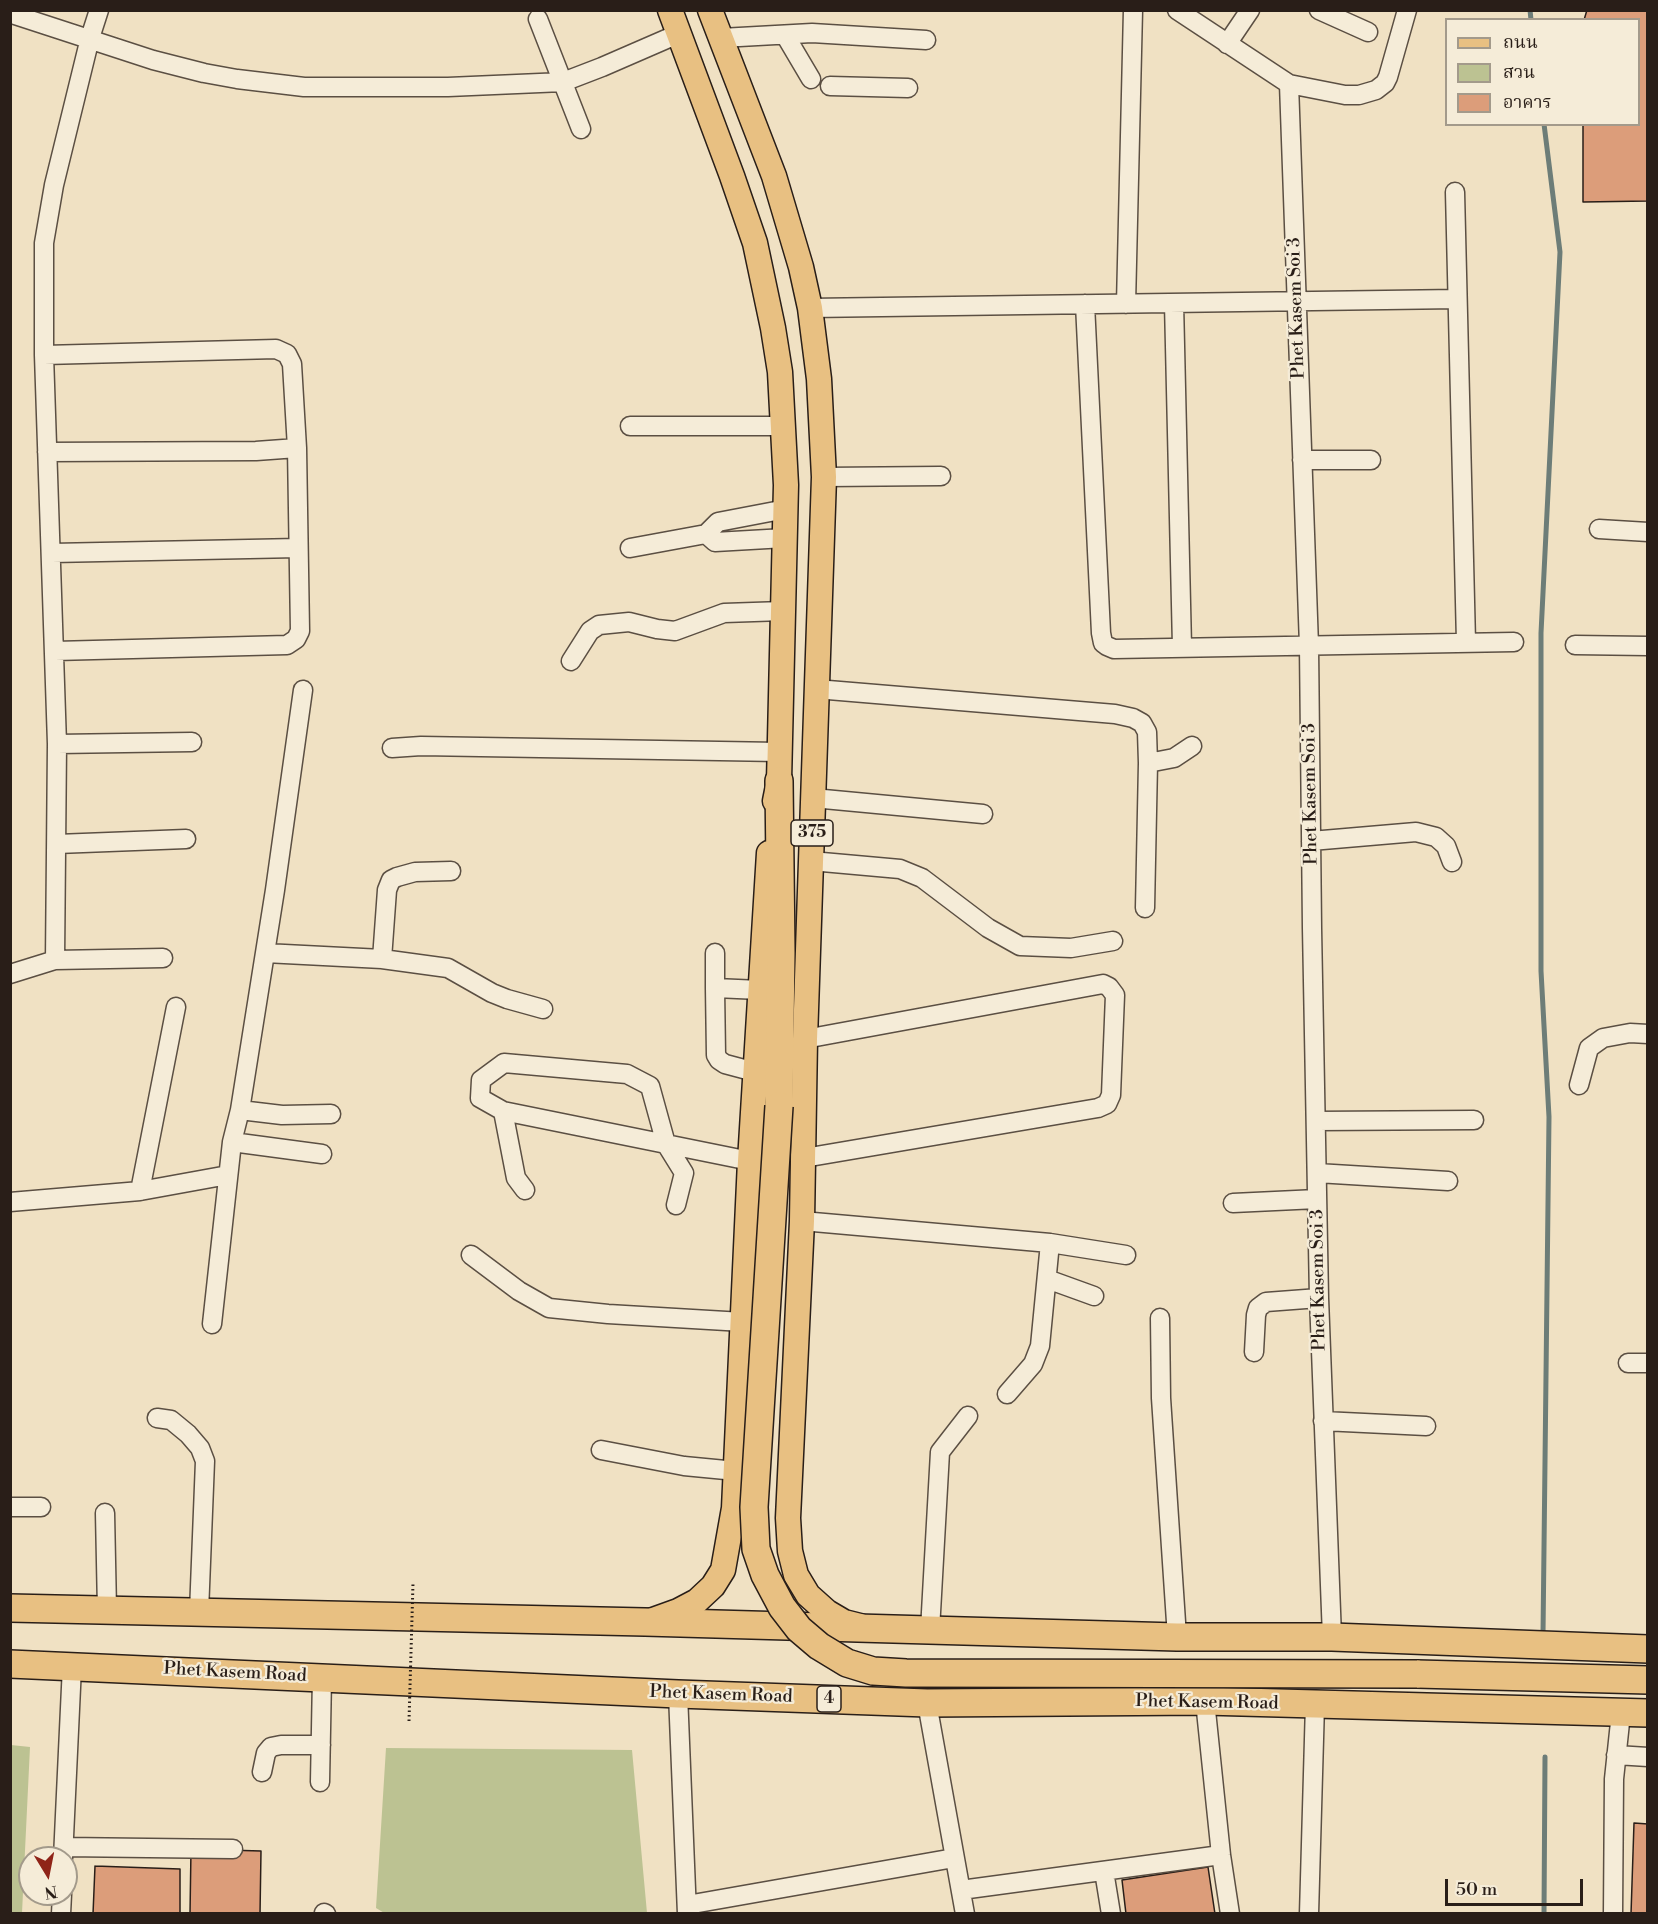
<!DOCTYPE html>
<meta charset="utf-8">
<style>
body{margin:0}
#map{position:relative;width:1658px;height:1924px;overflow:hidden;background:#f0e1c3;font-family:"Libre Bodoni","Noto Serif Thai",serif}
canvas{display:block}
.frame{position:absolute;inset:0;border:12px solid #291e18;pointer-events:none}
.legend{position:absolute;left:1445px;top:18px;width:195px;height:108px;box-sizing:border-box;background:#f5ecd8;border:2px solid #a39a8b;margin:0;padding:8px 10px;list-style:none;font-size:18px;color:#291e18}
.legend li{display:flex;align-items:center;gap:12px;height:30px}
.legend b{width:30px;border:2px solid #a39a8b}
.north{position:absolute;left:18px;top:1846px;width:60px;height:60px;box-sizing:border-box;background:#f5ecd8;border:2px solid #a39a8b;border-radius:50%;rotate:170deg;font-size:16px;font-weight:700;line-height:24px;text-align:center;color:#291e18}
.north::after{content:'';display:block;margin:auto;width:21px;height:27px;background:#8f2418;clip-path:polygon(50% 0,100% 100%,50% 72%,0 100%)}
.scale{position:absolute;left:1445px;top:1879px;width:138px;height:27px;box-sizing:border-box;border:3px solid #291e18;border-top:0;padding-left:8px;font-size:18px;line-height:21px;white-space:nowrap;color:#291e18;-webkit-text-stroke:4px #f5ecd8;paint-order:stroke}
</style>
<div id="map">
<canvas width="1658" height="1924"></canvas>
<div class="frame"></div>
<ul class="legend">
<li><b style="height:8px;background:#e8c082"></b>ถนน</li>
<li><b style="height:16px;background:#bcc292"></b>สวน</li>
<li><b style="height:16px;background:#dc9d7a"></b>อาคาร</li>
</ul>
<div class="north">N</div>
<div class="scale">50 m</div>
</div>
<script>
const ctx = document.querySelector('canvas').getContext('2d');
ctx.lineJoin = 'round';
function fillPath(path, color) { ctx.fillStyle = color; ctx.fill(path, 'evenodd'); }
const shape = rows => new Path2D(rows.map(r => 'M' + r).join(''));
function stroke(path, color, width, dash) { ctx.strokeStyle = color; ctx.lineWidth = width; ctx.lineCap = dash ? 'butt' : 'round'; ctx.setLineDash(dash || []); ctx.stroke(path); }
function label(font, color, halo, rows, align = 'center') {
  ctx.font = font + ' "Libre Bodoni",serif'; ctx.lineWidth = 4.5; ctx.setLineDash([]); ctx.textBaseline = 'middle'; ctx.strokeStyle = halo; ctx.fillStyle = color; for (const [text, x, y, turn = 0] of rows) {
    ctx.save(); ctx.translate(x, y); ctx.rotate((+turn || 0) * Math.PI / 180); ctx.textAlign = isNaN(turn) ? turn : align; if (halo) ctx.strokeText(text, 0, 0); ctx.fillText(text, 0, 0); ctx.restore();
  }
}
fillPath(shape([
 [11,1745,30,1747,22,1913,11,1913],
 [386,1748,632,1750,647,1913,386,1914,376,1908]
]), '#bcc292');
stroke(shape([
 [1530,10,1531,20],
 [1543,1634,1549,1117,1541,971,1541,633,1560,252,1544,124],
 [1544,1914,1545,1757]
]), '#6d7d78', 5);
const building = shape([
 [1587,10,1648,10,1648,201,1583,202,1583,124,1638,124,1638,20,1584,20,1587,10],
 [1634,1823,1648,1824,1648,1914,1631,1914,1634,1823],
 [191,1849,261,1851,260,1914,190,1914,191,1849],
 [95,1866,180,1869,180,1914,93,1914,95,1866],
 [1208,1867,1215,1914,1126,1914,1122,1880,1208,1867]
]);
fillPath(building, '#dc9d7a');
stroke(building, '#291e18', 1.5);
const minor = shape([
 [1177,10,1289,84,1309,646,1312,928,1319,1298,1332,1637],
 [1319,10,1368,32],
 [15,15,153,60,204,73,237,79,304,87,448,87,563,82,602,67,678,34],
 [538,19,581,129],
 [785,35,811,79],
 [721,38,812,33,926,40],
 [1227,44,1250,10],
 [1289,84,1345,95,1359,95,1376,90,1385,83,1388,77,1407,10],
 [830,86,908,88],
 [1455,192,1466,642],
 [1174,303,1182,647],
 [1085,304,1101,633,1103,643,1107,646,1114,649,1514,642],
 [1126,304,1133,10],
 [810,308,1457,299],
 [44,355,276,349,287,354,292,364,297,448],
 [630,426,784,426],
 [47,452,256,451,297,448,300,631,296,639,287,645,55,651],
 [1302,460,1371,460],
 [824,477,941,476],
 [1599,529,1648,532],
 [706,534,715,542,785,538],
 [630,548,706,534,718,522,786,509],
 [52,553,298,548],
 [1575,645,1648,646],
 [571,661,590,631,599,625,629,622,657,629,675,631,724,613,783,611],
 [816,689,1115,714,1133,718,1142,723,1147,732,1148,763,1145,908],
 [57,744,192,742],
 [392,748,421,746,779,752],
 [1148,763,1174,758,1192,746],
 [813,798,983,814],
 [1311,841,1416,832,1436,837,1446,846,1452,862],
 [57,844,186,839],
 [811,861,900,869,922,878,988,928,1020,946,1071,948,1113,941],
 [265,953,382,959,387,890,391,880,397,877,415,872,451,871],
 [715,953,715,988,760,990],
 [382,959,448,968,492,993,507,999,543,1009],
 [55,960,57,744,44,355,44,243,54,185,90,38,99,10],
 [10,974,55,960,163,958],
 [715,988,716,1055,719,1060,725,1064,755,1072],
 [1579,1085,1589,1048,1603,1038,1630,1033,1648,1034],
 [240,1110,282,1115,331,1114],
 [503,1111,516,1178,525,1190],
 [1316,1121,1474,1120],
 [232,1142,322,1154],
 [804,1158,1098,1108,1107,1104,1111,1095,1115,995,1109,987,1103,984,805,1039],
 [1317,1173,1448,1181],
 [140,1191,176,1007],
 [10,1202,140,1191,228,1175],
 [1233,1203,1317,1199],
 [676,1205,684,1173,666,1144,650,1086,627,1074,504,1063,481,1080,480,1098,503,1111,666,1144,750,1161],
 [802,1221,1050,1243,1126,1255],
 [471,1255,519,1291,549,1308,608,1314,743,1322],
 [1047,1279,1094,1296],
 [1160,1318,1161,1398,1177,1637],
 [212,1324,232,1142,240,1110,275,890,303,690],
 [1254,1352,1256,1315,1258,1308,1266,1302,1319,1298],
 [1628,1363,1648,1363],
 [1007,1394,1033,1364,1040,1346,1050,1243],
 [157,1418,171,1420,188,1434,200,1448,205,1461,199,1612],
 [1323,1421,1426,1426],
 [601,1450,684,1466,736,1471],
 [10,1507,41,1507],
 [105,1513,107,1610],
 [930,1630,940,1452,968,1416],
 [678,1694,687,1914],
 [1205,1701,1221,1855,1230,1914],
 [927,1703,965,1914],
 [1616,1755,1648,1757],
 [262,1772,266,1753,271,1747,281,1745,321,1745],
 [320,1782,322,1677],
 [64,1847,233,1849],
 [63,1858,72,1666],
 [1104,1871,1111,1914],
 [961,1890,1221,1855],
 [687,1905,954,1858],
 [324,1913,326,1914],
 [61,1914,62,1894],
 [1309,1914,1315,1704],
 [1613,1914,1614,1779,1621,1713]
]);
const major = shape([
 [670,10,732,176,755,243,773,328,780,372,786,485,779,781,775,801],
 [710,10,774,176,801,267,810,308,819,379,824,477,805,1039,802,1221,788,1518,790,1551,796,1575,808,1595,827,1612,844,1622,860,1626],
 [653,1620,678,1611,697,1601,713,1586,723,1570,734,1508,750,1161,769,853]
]);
const highway = shape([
 [779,781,781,953,779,1106],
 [10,1608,645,1622,1177,1637,1332,1637,1648,1649],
 [10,1664,678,1694,927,1703,1205,1701,1648,1713],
 [1417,1674,1648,1680]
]);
stroke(minor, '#5b4f43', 21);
stroke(major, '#291e18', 27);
stroke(highway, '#291e18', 30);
stroke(minor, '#f5ecd8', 18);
stroke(major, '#e8c082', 24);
stroke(highway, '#e8c082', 27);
const highwayBridge = shape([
 [779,1106,754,1507,756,1549,765,1575,782,1607,799,1629,819,1646,847,1663,873,1671,906,1673,1417,1674]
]);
stroke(highwayBridge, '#291e18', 30, []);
stroke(shape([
 [409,1721,413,1583]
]), '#291e18', 3, [1.5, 3]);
stroke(highwayBridge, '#e8c082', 27);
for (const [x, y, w] of [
 [812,833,42],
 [829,1699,24]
]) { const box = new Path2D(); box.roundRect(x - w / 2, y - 13, w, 26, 4.5); ctx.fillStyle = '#f5ecd8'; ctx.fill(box); stroke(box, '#291e18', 1.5); }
label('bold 16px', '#291e18', null, [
 ["375",812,833],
 ["4",829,1699]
]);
label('18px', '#291e18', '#f5ecd8', [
 ["Phet Kasem Soi 3",1297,308,-92],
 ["Phet Kasem Soi 3",1311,794,-91],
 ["Phet Kasem Soi 3",1319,1280,-91],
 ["Phet Kasem Road",235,1673,3],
 ["Phet Kasem Road",721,1695,2],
 ["Phet Kasem Road",1207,1703,1]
]);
</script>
